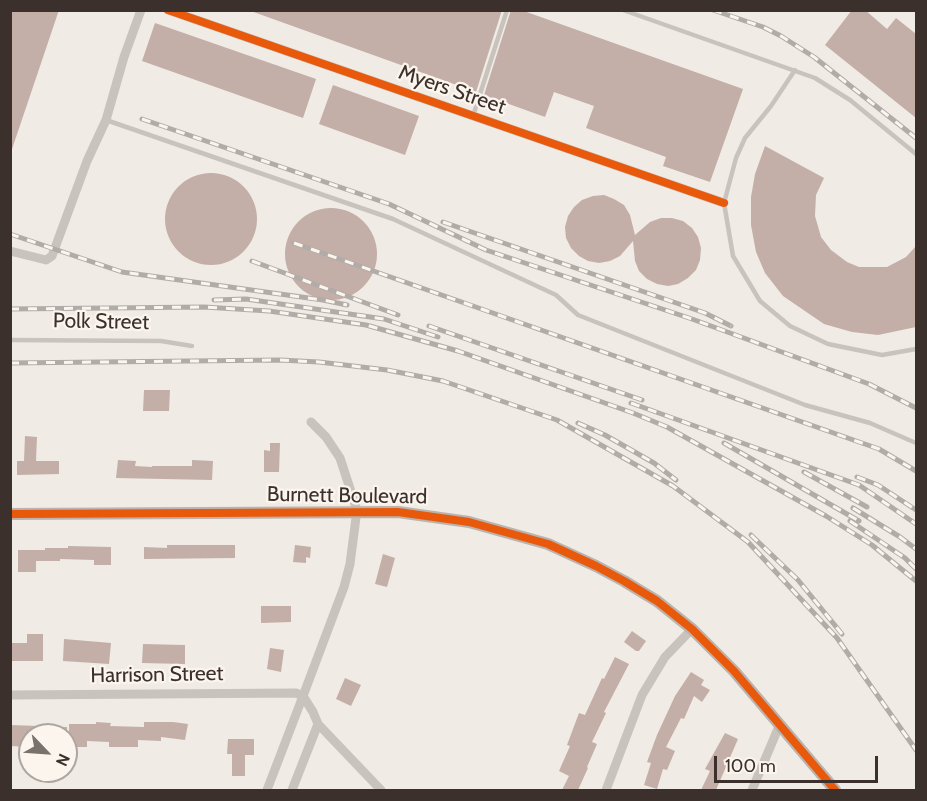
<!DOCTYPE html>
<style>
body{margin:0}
#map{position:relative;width:927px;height:801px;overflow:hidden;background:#f0ebe5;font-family:Cabin,sans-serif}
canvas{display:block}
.frame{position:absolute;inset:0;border:12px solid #3b302b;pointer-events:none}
.north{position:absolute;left:18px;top:723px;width:60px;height:60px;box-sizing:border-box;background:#fbf5ee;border:2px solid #aea6a0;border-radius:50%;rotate:115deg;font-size:16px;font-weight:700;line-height:24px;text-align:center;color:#3b302b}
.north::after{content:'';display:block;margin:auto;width:21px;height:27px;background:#7a716c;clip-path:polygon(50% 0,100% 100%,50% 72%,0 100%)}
.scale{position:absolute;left:714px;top:756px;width:164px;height:27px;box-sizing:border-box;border:3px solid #3b302b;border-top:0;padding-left:8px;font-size:18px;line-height:21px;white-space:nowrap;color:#3b302b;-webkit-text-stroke:4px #fbf5ee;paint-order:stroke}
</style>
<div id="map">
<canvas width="927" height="801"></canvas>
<div class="frame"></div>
<div class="north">N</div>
<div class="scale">100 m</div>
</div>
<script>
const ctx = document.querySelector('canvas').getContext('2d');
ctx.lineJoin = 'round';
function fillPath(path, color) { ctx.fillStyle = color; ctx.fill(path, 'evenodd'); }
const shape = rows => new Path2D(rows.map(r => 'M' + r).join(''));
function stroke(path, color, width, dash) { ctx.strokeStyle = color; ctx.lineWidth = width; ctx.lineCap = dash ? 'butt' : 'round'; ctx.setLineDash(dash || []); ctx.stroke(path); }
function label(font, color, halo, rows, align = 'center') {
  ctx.font = font + ' Cabin,sans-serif'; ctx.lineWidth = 4.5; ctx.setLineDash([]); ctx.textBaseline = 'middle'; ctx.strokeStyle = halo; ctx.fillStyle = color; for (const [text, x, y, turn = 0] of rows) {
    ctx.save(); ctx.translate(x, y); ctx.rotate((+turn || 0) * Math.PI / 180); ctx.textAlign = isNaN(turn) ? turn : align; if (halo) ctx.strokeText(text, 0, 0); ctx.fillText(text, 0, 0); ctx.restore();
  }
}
fillPath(shape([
 [10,10,59,10,12,149,10,149],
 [248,10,502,10,476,92],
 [511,10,521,10,743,89,710,182,663,166,666,157,586,128,594,106,554,92,545,117,484,95],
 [852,10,865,10,887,29,896,18,916,34,916,118,825,45],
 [155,23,316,79,303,118,142,61],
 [333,85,419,116,405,155,319,124],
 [765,146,824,178,816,195,815,216,821,237,831,250,847,262,859,267,887,267,906,257,916,246,916,327,878,335,852,332,824,324,783,296,765,273,756,252,751,225,751,197,755,174],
 '165 219a46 46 0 1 1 92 0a46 46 0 1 1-92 0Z',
 [604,195,614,199,624,205,630,215,635,235,650,222,661,218,672,218,683,221,692,228,698,237,701,248,700,260,696,270,688,278,678,284,668,286,657,284,647,279,639,271,635,261,633,241,620,256,610,261,599,263,588,261,579,256,571,248,566,238,565,227,568,216,574,207,582,200,593,196],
 '285 254a46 46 0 1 1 92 0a46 46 0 1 1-92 0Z',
 [144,390,170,390,169,411,143,411],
 [25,436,37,437,36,461,59,461,59,474,17,475,17,461,24,461],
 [270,443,280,443,279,472,264,472,264,450,270,451],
 [118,460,136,461,135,466,152,467,152,466,192,466,192,460,213,461,212,480,116,478],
 [167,545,235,545,235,558,144,559,144,547,167,548],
 [295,545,311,547,310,558,306,557,306,563,293,562],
 [68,546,111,547,111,565,94,565,94,560,60,559,60,561,36,561,36,572,18,572,18,550,45,550,45,548,68,548],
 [383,554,395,558,387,587,375,584],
 [261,606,291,606,291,622,261,623],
 [632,631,646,641,639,651,636,651,624,642],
 [27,634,43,634,43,661,10,661,10,643,27,643],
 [64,639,111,643,109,664,63,661],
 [143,644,185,645,185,664,142,663],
 [270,648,284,650,281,672,267,669],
 [615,657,629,664,604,712,606,713,592,742,597,744,587,767,588,768,578,790,562,790,569,776,559,771,570,746,567,745,579,713,585,715,602,678,604,679],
 [691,672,704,680,701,685,710,690,702,702,694,696,684,719,681,718,666,747,675,751,667,770,663,769,657,789,644,785,651,763,647,762,657,735,675,696],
 [345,678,361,685,351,706,336,699],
 [96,722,111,723,110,726,144,727,144,722,173,722,188,724,185,740,161,737,161,741,138,740,138,747,109,747,109,742,87,741,87,747,69,747,69,724,96,724],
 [10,725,67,727,67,735,30,735,30,747,10,746],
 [725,733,738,739,716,790,701,790,710,771,705,769],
 [228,739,254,739,254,755,245,755,245,776,232,776,232,754,227,754]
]), '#c3afa7');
stroke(shape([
 [623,10,815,78,850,100,916,154],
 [795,70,771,106,745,138,736,158,724,203,733,256,760,301,790,326,828,344,882,355,916,349],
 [473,116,507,10],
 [106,120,393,219,556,295,578,315,805,405,870,423,916,443],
 [10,340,161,341,192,346]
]), '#c9c3be', 4.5);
stroke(shape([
 [168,10,724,203],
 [10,251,46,260,52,256,87,161,106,120,124,57,141,10],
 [10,695,296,693,303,696,267,790],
 [318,724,381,790],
 [292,790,318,724,313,712,303,696,344,587,350,564,357,510,340,458,326,437,311,422],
 [606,790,642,695,665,657,692,629],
 [752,790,780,724]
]), '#c9c3be', 9);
stroke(shape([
 [10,514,398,512,469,522,548,544,596,566,624,581,657,601,692,629,734,671,835,790]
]), '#bab3ae', 12);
const rail = shape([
 [713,10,763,27,781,36,814,57,916,138],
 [142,119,389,204,486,250,692,319,869,384,916,408],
 [443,222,705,313,731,326],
 [10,234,122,272,323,300,347,305],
 [294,243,879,449,916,471],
 [252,261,398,315],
 [214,300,246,299,384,319,438,337],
 [10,309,204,307,269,311,366,325,458,351,633,413,667,427,826,516,872,545,916,581],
 [429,326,642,400],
 [10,363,280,360,319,362,387,370,443,381,557,420,673,486,748,542,837,638,916,750],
 [631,403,859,485,916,524],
 [578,423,605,435,654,463,676,480],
 [724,443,859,521],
 [804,472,867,507],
 [857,477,878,485,916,510],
 [853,508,900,537,916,549],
 [850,521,905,558,916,569],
 [751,535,798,580,842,634]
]);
stroke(rail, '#b1aca8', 5);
stroke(rail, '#fbf5ee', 3, [9]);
stroke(shape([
 [168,10,724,203],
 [10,514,398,512,469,522,548,544,596,566,624,581,657,601,692,629,734,671,835,790]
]), '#e8590c', 8);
label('21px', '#3b302b', '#fbf5ee', [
 ["Myers Street",452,90,19],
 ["Polk Street",101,322,1],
 ["Burnett Boulevard",347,496,1],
 ["Harrison Street",157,675,-1]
]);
</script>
